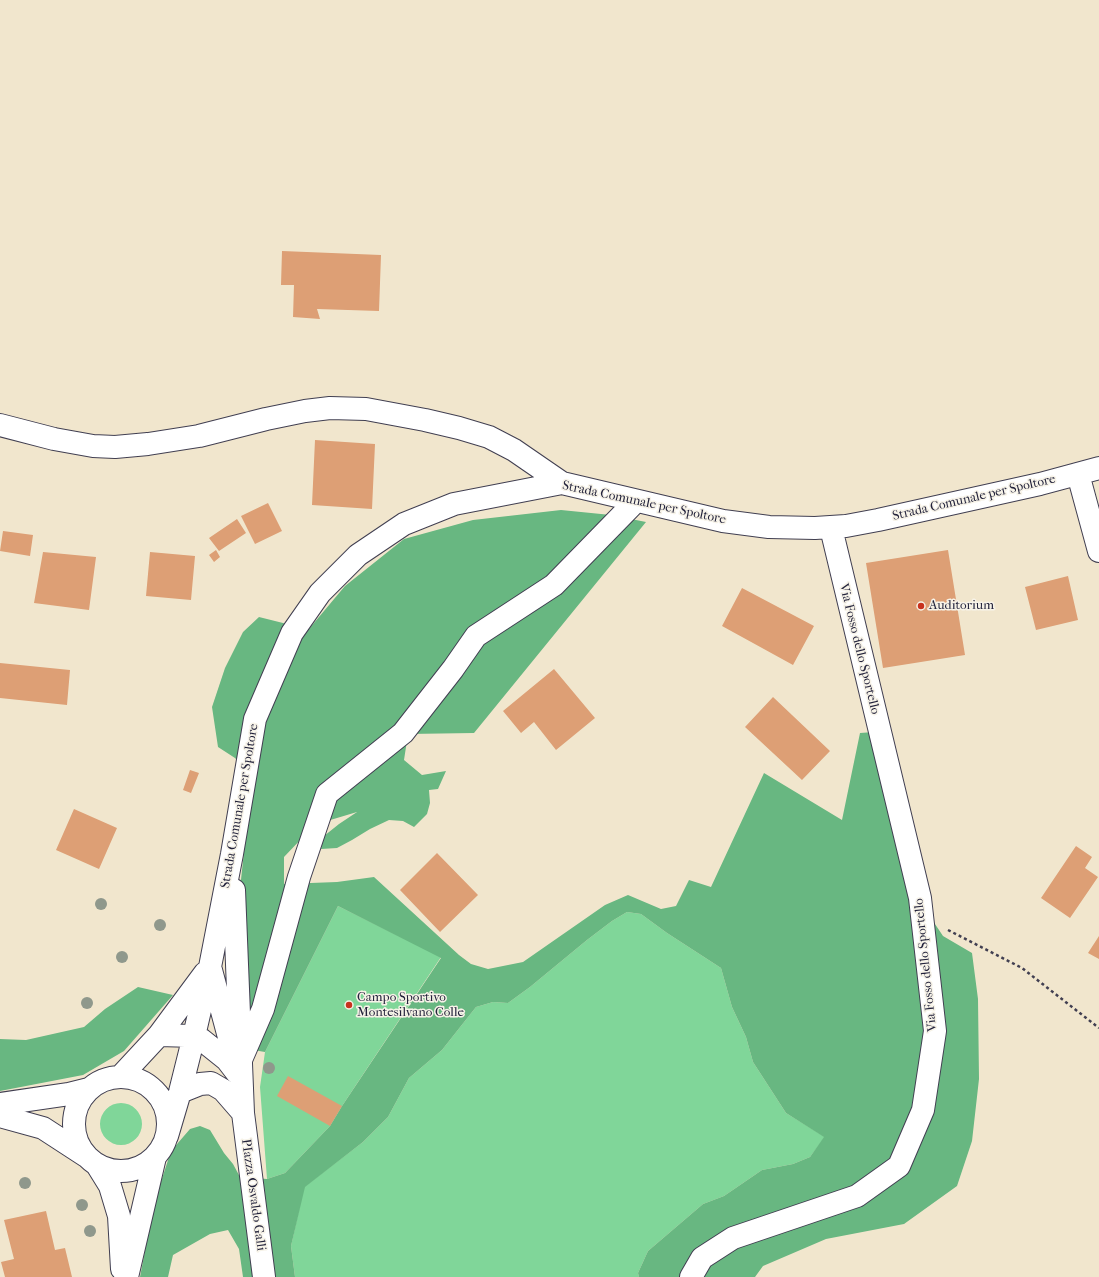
<!DOCTYPE html>
<style>
body{margin:0}
canvas{display:block;background:#f1e6cd}
</style>
<canvas width="1099" height="1277"></canvas>
<script>
const ctx = document.querySelector('canvas').getContext('2d');
ctx.lineJoin = 'round';
function fillPath(path, color) { ctx.fillStyle = color; ctx.fill(path, 'evenodd'); }
const shape = rows => new Path2D(rows.map(r => 'M' + r).join(''));
function stroke(path, color, width, dash) { ctx.strokeStyle = color; ctx.lineWidth = width; ctx.lineCap = dash ? 'butt' : 'round'; ctx.setLineDash(dash || []); ctx.stroke(path); }
function label(font, color, halo, rows, align = 'center') {
  ctx.font = font + ' "IM FELL French Canon",serif'; ctx.lineWidth = 3; ctx.setLineDash([]); ctx.textBaseline = 'middle'; ctx.strokeStyle = halo; ctx.fillStyle = color; for (const [text, x, y, turn = 0] of rows) {
    ctx.save(); ctx.translate(x, y); ctx.rotate((+turn || 0) * Math.PI / 180); ctx.textAlign = isNaN(turn) ? turn : align; if (halo) ctx.strokeText(text, 0, 0); ctx.fillText(text, 0, 0); ctx.restore();
  }
}
fillPath(shape([
 [338,906,441,957,342,1106,330,1126,285,1173,267,1179,260,1087,265,1052],
 [627,912,641,914,667,933,721,968,732,1007,746,1037,753,1062,786,1113,825,1137,810,1157,793,1164,762,1170,724,1196,703,1204,648,1251,638,1273,639,1277,295,1277,291,1246,304,1187,363,1142,388,1117,409,1078,442,1050,476,1007,493,1002,508,1003,530,987,587,940,612,921],
 '100 1124a21 21 0 1 1 42 0a21 21 0 1 1-42 0Z'
]), '#80d699');
fillPath(shape([
 [561,510,611,515,646,522,474,733,408,734,404,760,422,775,446,771,438,789,429,790,430,803,427,814,414,827,403,821,389,820,370,829,352,840,337,848,321,849,324,836,339,824,357,812,327,821,304,836,284,857,284,884,337,882,374,877,459,955,471,964,488,969,523,962,605,905,628,895,661,909,676,906,689,880,711,887,764,773,842,820,860,733,874,732,909,885,943,936,972,953,978,999,979,1079,972,1141,957,1186,904,1224,826,1239,763,1266,755,1277,639,1277,638,1273,648,1251,703,1204,724,1196,762,1170,793,1164,810,1157,824,1137,786,1113,753,1062,746,1037,732,1007,721,968,667,933,641,914,627,912,612,921,587,940,530,987,508,1003,493,1002,476,1007,442,1050,409,1078,388,1117,363,1142,305,1187,291,1246,295,1277,243,1277,239,1249,228,1230,210,1234,173,1255,168,1277,140,1277,154,1203,171,1151,190,1129,200,1126,210,1130,224,1153,233,1164,240,1177,267,1179,285,1173,330,1126,342,1106,441,958,338,906,265,1052,253,1050,240,889,252,777,235,758,218,747,212,707,225,668,243,632,259,617,287,624,303,636,345,586,404,539,473,520],
 [138,987,173,995,124,1051,83,1075,0,1091,0,1039,26,1040,84,1027,105,1009]
]), '#68b781');
fillPath(shape([
 [282,251,381,255,379,311,317,309,320,319,293,317,294,285,281,285],
 [315,440,375,444,372,509,312,505],
 [268,503,282,531,255,544,241,516],
 [237,519,246,533,219,551,209,538],
 [3,531,33,535,30,556,0,551],
 [216,550,220,557,214,562,209,555],
 [948,550,965,655,883,668,866,563],
 [43,552,96,557,89,610,34,603],
 [150,552,195,556,191,600,146,596],
 [1068,576,1078,620,1036,630,1025,587],
 [742,588,814,626,793,665,722,626],
 [0,663,70,670,67,705,0,698],
 [554,669,595,718,556,750,534,722,521,733,503,711],
 [773,697,830,751,802,780,745,727],
 [190,770,199,773,191,793,183,790],
 [74,809,117,828,99,869,56,850],
 [1076,846,1092,857,1085,868,1098,877,1070,918,1041,898],
 [437,853,478,895,440,932,400,890],
 [1099,936,1099,959,1088,953],
 [288,1076,342,1106,330,1126,277,1096],
 [46,1211,55,1250,65,1248,72,1277,5,1277,1,1262,14,1259,4,1220]
]), '#dd9f75');
const minor = shape([
 [0,425,54,439,93,446,115,447,148,444,199,436,266,419,305,411,330,408,366,409,425,420,459,428,489,437,514,450,562,483],
 [1078,474,1099,551],
 [234,890,243,1113,264,1277],
 [211,970,231,1045],
 [159,1035,194,1036,202,1040,227,1060,237,1073],
 [240,1062,263,1009,299,877,327,794,403,733,453,669,476,636,554,585,636,501],
 [120,1077,159,1035,205,973],
 '74 1124a47 47 0 1 1 94 0a47 47 0 1 1-94 0Z',
 [180,1092,200,1084,211,1083,223,1090,243,1113],
 [0,1104,69,1094,89,1089],
 [0,1116,43,1128,86,1156],
 [167,1136,180,1092,194,1036,210,967,232,854,255,719,292,633,320,593,358,555,404,524,454,504,562,483,723,521,769,527,815,528,846,526,878,520,1040,484,1099,468],
 [97,1165,110,1186,119,1216,122,1269],
 [127,1277,155,1157],
 [691,1277,702,1258,733,1238,857,1196,899,1166,923,1110,935,1031,920,898,831,528]
]);
stroke(minor, '#413f51', 24);
stroke(shape([
 [948,930,1022,968,1099,1028]
]), '#413f51', 2.5, [3, 3]);
stroke(minor, '#fff', 22);
ctx.fillStyle = '#8f988c';
for (const [x, y] of [
 [101,904],
 [160,925],
 [122,957],
 [87,1003],
 [269,1068],
 [25,1183],
 [82,1205],
 [90,1231]
]) { ctx.beginPath(); ctx.arc(x, y, 6, 0, 2 * Math.PI); ctx.fill(); }
for (const [x, y, r, color] of [
 [921,606,4,"#c8321e"],
 [349,1005,4,"#c8321e"]
]) { const dot = new Path2D(); dot.arc(x, y, r, 0, 2 * Math.PI); ctx.fillStyle = color; ctx.fill(dot); stroke(dot, '#f7f3e8', 1.5); }
label('13px', '#22223b', '#f7f3e8', [
 ["Strada Comunale per Spoltore",974,498,-13],
 ["Strada Comunale per Spoltore",644,503,12],
 ["Via Fosso dello Sportello",859,649,76],
 ["Strada Comunale per Spoltore",240,806,-80],
 ["Via Fosso dello Sportello",926,965,-96],
 ["PIazza Osvaldo Galli",253,1195,82]
]);
label('13px', '#22223b', '#f7f3e8', [
 ["Auditorium",929,606],
 ["Campo Sportivo",357,998],
 ["Montesilvano Colle",357,1013]
], 'left');
</script>
